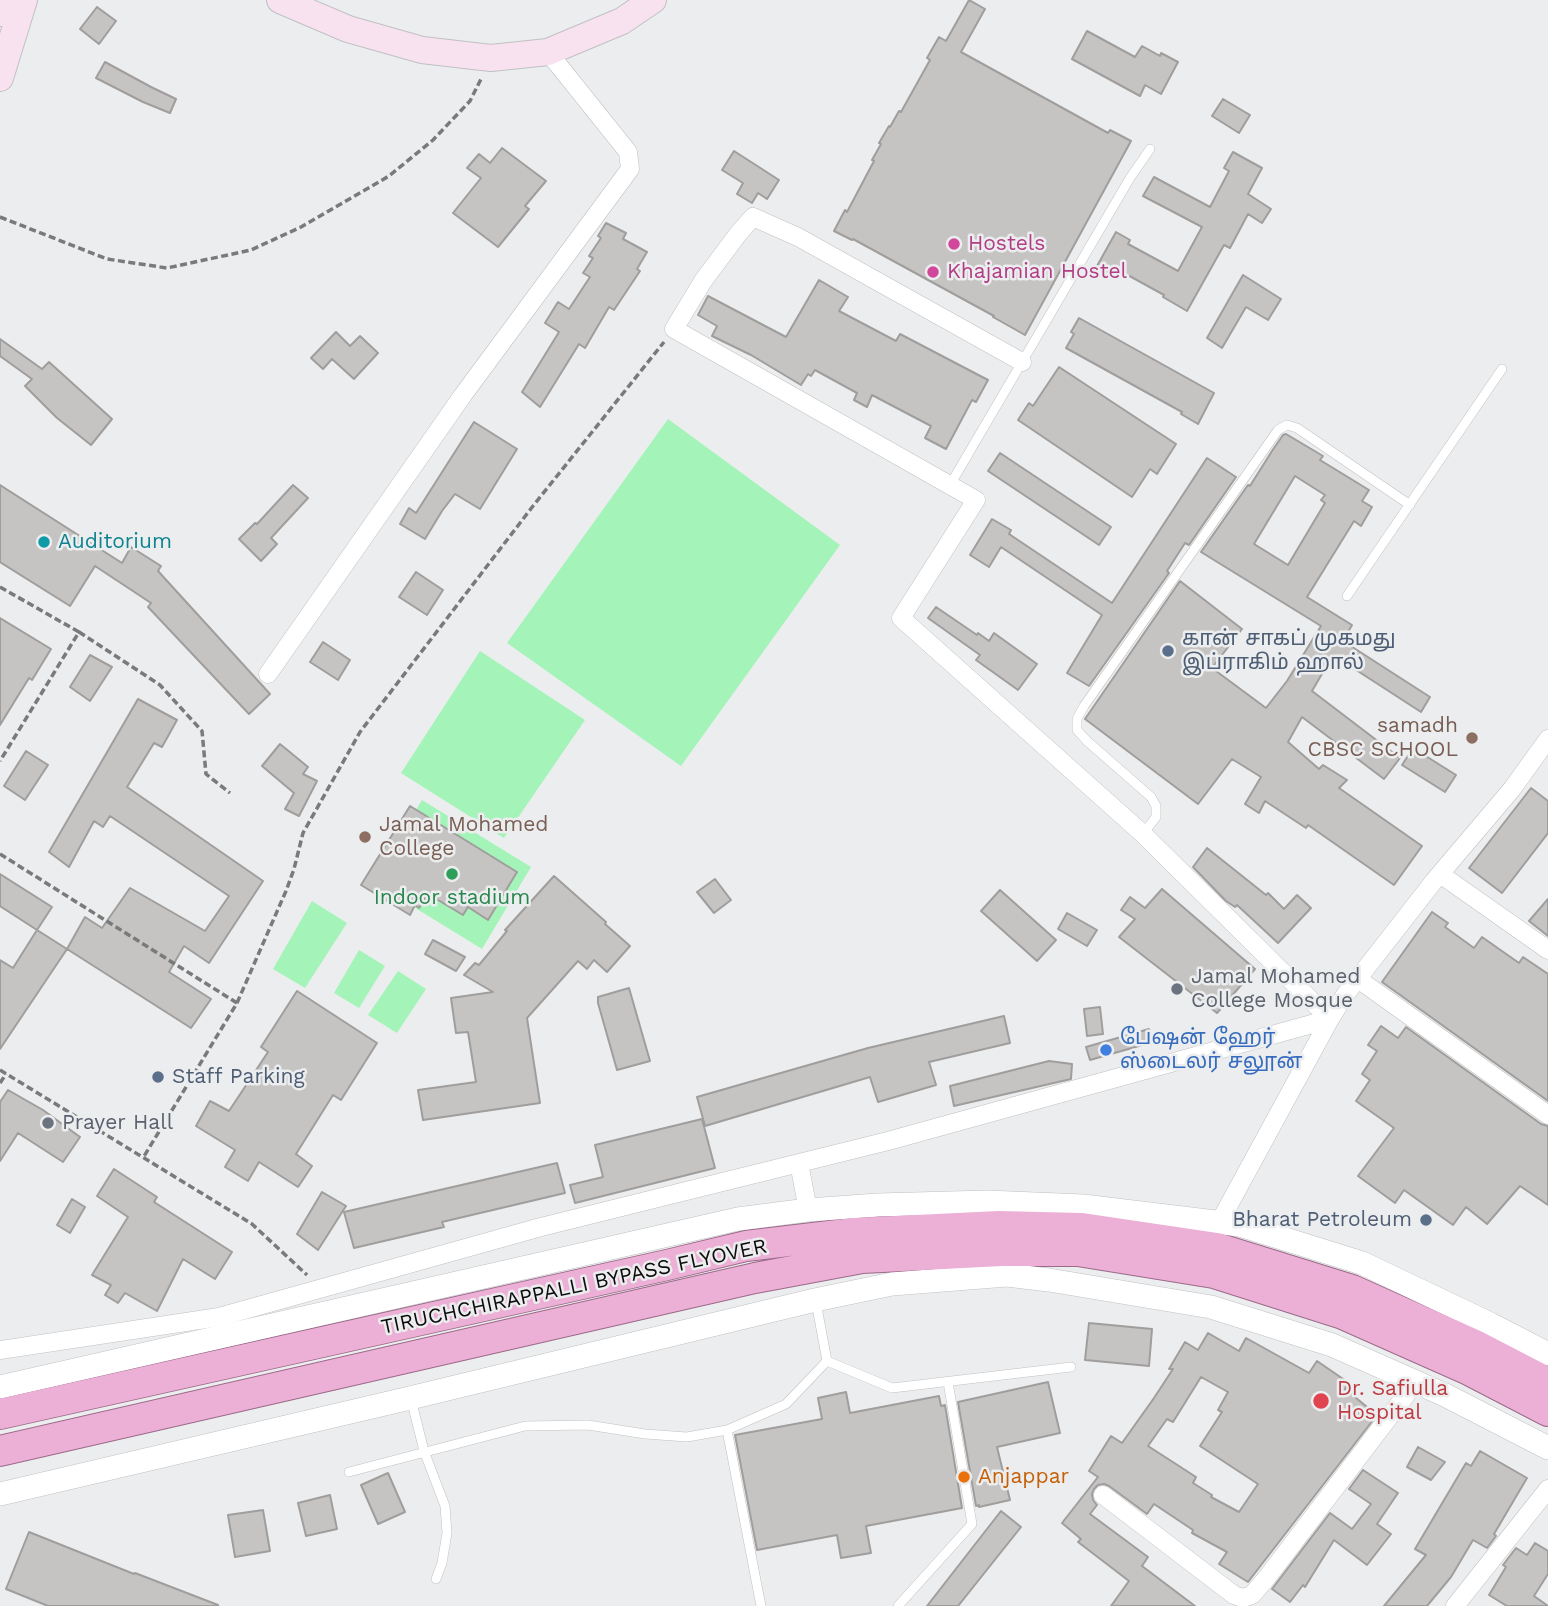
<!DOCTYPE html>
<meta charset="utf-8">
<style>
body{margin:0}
canvas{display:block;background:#ecedee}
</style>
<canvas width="1548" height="1606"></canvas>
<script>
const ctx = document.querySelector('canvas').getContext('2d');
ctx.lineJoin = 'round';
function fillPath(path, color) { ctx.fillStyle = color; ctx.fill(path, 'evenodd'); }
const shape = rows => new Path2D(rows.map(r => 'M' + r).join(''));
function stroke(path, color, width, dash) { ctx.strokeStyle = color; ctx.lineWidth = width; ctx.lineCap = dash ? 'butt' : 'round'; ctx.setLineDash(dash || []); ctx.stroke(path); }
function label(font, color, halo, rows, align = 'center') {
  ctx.font = font + ' "Work Sans","Noto Sans Tamil",sans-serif'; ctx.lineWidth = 5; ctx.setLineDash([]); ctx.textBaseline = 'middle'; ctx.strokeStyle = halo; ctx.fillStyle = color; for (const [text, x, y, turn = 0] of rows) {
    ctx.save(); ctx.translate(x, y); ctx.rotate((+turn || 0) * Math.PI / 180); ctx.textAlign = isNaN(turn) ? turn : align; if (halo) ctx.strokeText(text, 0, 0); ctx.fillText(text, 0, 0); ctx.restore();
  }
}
fillPath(shape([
 [668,419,840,545,681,766,507,643],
 [480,651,585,720,504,838,401,773],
 [422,800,531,867,482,949,373,882],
 [312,901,347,923,305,988,273,969],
 [359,950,385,966,359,1008,334,993],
 [398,971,426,989,397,1033,368,1015]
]), '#a4f4ba');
const building = shape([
 [969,0,985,9,961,52,1108,133,1110,130,1131,141,1025,335,993,317,994,316,853,239,852,240,834,231,845,210,847,212,874,161,872,160,881,144,879,143,889,126,890,127,899,111,901,112,930,60,927,58,939,37,946,41,969,0],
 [97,7,116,21,99,44,80,29,97,7],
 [1087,31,1135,57,1142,46,1160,56,1161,53,1178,62,1161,94,1145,85,1140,96,1072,59,1087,31],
 [105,62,151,87,176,99,170,113,143,102,96,78,105,62],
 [1223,99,1250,115,1239,133,1212,116,1223,99],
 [502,148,546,181,525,206,529,209,498,247,453,213,481,178,467,168,479,154,490,163,502,148],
 [734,151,779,180,767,199,758,193,752,203,737,194,743,183,722,170,734,151],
 [1233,152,1262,168,1248,194,1271,209,1262,223,1248,214,1230,248,1224,245,1187,311,1163,297,1164,295,1115,268,1112,274,1097,266,1116,232,1130,240,1128,244,1178,271,1202,227,1143,196,1154,177,1210,207,1229,171,1224,168,1233,152],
 [606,223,626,233,623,239,647,252,637,269,640,271,614,310,609,307,585,348,579,344,540,407,522,392,559,332,545,323,558,302,569,309,590,277,583,273,593,258,589,256,601,238,598,236,606,223],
 [1243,275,1281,299,1268,320,1246,307,1222,348,1207,338,1243,275],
 [819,280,848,297,839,311,896,341,900,334,988,380,976,402,972,400,946,449,925,438,931,426,872,395,867,407,854,400,857,393,815,370,811,376,808,374,801,385,751,355,712,336,717,326,698,315,708,296,786,337,819,280],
 [1079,318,1214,393,1198,424,1181,414,1182,412,1066,348,1074,334,1071,332,1079,318],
 [336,332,350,346,360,336,378,353,354,379,332,359,323,369,311,358,336,332],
 [0,339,42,369,49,362,112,419,91,445,57,418,25,386,32,379,0,356,0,339],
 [1059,367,1176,444,1157,474,1150,469,1132,497,1018,420,1029,403,1033,406,1059,367],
 [474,422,517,449,480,509,455,494,442,511,425,539,400,524,409,508,416,513,474,422],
 [1286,434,1323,456,1320,460,1369,490,1362,501,1372,507,1361,526,1354,521,1307,597,1352,625,1343,641,1430,697,1421,712,1333,655,1312,691,1400,758,1384,779,1302,717,1288,742,1319,769,1323,765,1347,780,1339,788,1422,846,1394,885,1308,825,1306,828,1265,801,1259,813,1245,804,1261,777,1232,759,1198,804,1085,719,1180,581,1242,629,1212,668,1266,708,1287,681,1321,626,1201,552,1248,485,1250,486,1272,451,1283,435,1286,434],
 [1295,476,1325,495,1321,500,1325,503,1288,565,1254,544,1295,476],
 [1000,453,1111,527,1099,545,988,471,1000,453],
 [1207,458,1236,477,1189,545,1185,543,1167,571,1169,573,1089,686,1067,673,1102,615,1001,547,989,567,970,555,992,519,1011,530,1009,534,1112,603,1207,458],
 [0,485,122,563,131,547,161,566,158,571,270,694,249,714,148,607,151,603,95,566,70,606,0,562,0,485],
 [293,485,308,498,271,538,277,544,261,561,239,539,255,523,257,524,293,485],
 [416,572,443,590,427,615,399,597,416,572],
 [936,607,977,635,978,633,989,641,994,633,1037,664,1018,690,976,660,980,655,928,618,936,607],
 [0,618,51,649,32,680,29,678,0,725,0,618],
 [323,642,350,660,338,680,310,662,323,642],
 [90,655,112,667,90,701,70,687,90,655],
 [138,699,177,720,162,747,154,743,127,787,263,881,209,963,184,946,169,972,211,999,191,1028,67,949,85,917,102,928,130,888,205,931,229,896,110,816,103,827,94,821,69,867,49,852,138,699],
 [280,744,308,767,303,774,317,781,299,816,285,809,294,793,262,766,280,744],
 [1413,748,1456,775,1445,792,1402,765,1413,748],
 [26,751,48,765,25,800,4,786,26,751],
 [1531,788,1548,801,1548,833,1502,893,1469,868,1531,788],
 [410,806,517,872,488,920,468,907,463,915,428,894,419,908,415,905,410,915,361,885,410,806],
 [1207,848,1266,895,1268,893,1284,909,1297,895,1311,908,1278,943,1237,905,1235,907,1226,901,1193,867,1207,848],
 [0,874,52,907,37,930,0,906,0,874],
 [554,876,606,922,605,924,630,946,607,972,594,960,587,969,578,961,527,1018,540,1103,423,1120,418,1090,476,1082,468,1032,456,1033,451,998,493,992,464,975,475,963,479,965,507,931,505,930,554,876],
 [715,879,731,900,714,913,697,892,715,879],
 [1162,889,1255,969,1217,1013,1119,937,1135,919,1121,910,1130,897,1145,908,1162,889],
 [1000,890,1056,940,1037,961,981,911,1000,890],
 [1548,899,1548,936,1529,921,1548,899],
 [1432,912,1448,923,1445,927,1474,948,1482,937,1519,963,1523,957,1548,974,1548,1101,1382,982,1432,912],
 [1067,913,1097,930,1087,946,1058,929,1067,913],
 [37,930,67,949,0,1049,0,960,13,968,37,930],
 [433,940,465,957,456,971,425,954,433,940],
 [629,988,650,1061,617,1070,598,1003,598,997,629,988],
 [297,991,377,1043,341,1100,333,1095,296,1154,312,1166,298,1187,259,1162,248,1181,225,1167,235,1150,196,1126,210,1101,229,1111,268,1052,261,1047,297,991],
 [1100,1007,1103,1034,1087,1036,1084,1009,1100,1007],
 [1004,1016,1010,1043,929,1062,936,1085,878,1102,870,1077,705,1126,697,1097,868,1048,1004,1016],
 [1381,1026,1398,1038,1406,1027,1541,1124,1548,1126,1548,1205,1520,1186,1487,1224,1466,1207,1453,1225,1404,1190,1395,1203,1358,1176,1394,1128,1356,1101,1370,1080,1362,1074,1377,1051,1368,1045,1381,1026],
 [1149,1029,1153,1042,1090,1060,1086,1047,1149,1029],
 [1049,1061,1072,1064,1071,1079,954,1106,950,1086,1049,1061],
 [8,1090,43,1110,80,1137,63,1162,18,1133,0,1161,0,1102,8,1090],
 [702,1119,715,1168,575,1203,570,1185,603,1177,595,1145,702,1119],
 [557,1163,565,1193,442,1222,444,1227,354,1248,344,1212,557,1163],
 [114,1169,157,1197,154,1202,232,1252,215,1279,183,1259,157,1311,125,1293,118,1303,105,1295,111,1285,92,1275,128,1217,97,1196,114,1169],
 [322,1192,346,1206,318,1250,297,1234,322,1192],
 [72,1199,85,1207,70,1233,57,1225,72,1199],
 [1089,1323,1152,1329,1149,1366,1085,1360,1089,1323],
 [1208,1333,1239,1351,1246,1338,1309,1373,1317,1361,1349,1383,1345,1389,1377,1415,1248,1582,1219,1564,1227,1552,1192,1533,1193,1530,1154,1504,1147,1514,1109,1486,1104,1484,1098,1485,1094,1489,1092,1494,1093,1500,1097,1505,1090,1514,1148,1557,1142,1566,1195,1606,1111,1606,1129,1581,1078,1542,1081,1539,1062,1523,1098,1477,1089,1471,1111,1436,1122,1443,1154,1398,1173,1369,1169,1369,1185,1342,1198,1350,1208,1333],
 [1201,1377,1228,1392,1218,1410,1222,1412,1200,1446,1258,1484,1239,1512,1211,1497,1212,1495,1193,1483,1196,1477,1148,1446,1167,1419,1173,1422,1201,1377],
 [1048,1382,1060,1433,997,1447,1010,1500,979,1507,979,1505,976,1506,958,1402,1048,1382],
 [846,1392,850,1413,939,1396,941,1406,945,1405,962,1508,866,1526,871,1553,841,1558,837,1535,757,1550,735,1435,822,1419,818,1398,846,1392],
 [1418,1447,1445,1462,1431,1480,1407,1467,1418,1447],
 [1480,1451,1527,1478,1494,1534,1496,1536,1487,1548,1473,1540,1451,1577,1427,1606,1384,1606,1426,1555,1415,1549,1466,1463,1471,1466,1480,1451],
 [1363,1470,1398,1493,1377,1524,1391,1534,1367,1565,1334,1540,1305,1587,1303,1585,1290,1602,1272,1589,1330,1513,1352,1529,1371,1504,1349,1489,1363,1470],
 [388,1473,405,1512,378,1524,361,1485,388,1473],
 [330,1495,337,1529,306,1536,298,1503,330,1495],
 [263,1510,270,1551,235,1557,228,1515,263,1510],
 [1001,1511,1021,1527,958,1606,927,1606,1001,1511],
 [29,1532,134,1574,135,1573,218,1605,218,1606,48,1606,6,1589,29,1532],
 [1535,1543,1548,1551,1548,1574,1534,1596,1548,1606,1507,1606,1489,1595,1506,1567,1503,1565,1516,1548,1527,1555,1535,1543]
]);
fillPath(building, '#c6c4c3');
stroke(building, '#a09e9d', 2);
const service = shape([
 [950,485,1130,178,1150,149],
 [1347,596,1502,369],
 [1143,834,1156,817,1156,806,1151,797,1087,741,1077,730,1077,719,1084,706,1278,430,1287,425,1297,428,1410,505],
 [816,1302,827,1361,892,1388,1071,1367],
 [411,1399,424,1451,445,1506,447,1533,442,1563,436,1579],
 [727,1430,761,1606],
 [349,1472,525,1426,588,1425,645,1434,687,1437,727,1430,786,1404,827,1361],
 [898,1606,972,1524,948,1382]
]);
const minor = shape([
 [1022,362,798,237,753,217,738,234,703,281,674,329,976,500,901,618,1143,834,1330,1019],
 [268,674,463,395,630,169,628,152,548,52],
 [1440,874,1548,950],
 [1358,979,1548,1115],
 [799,1163,808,1210],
 [1219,1223,1330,1019,1345,995,1434,881,1512,789,1548,739],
 [0,1350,219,1317,541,1227,888,1141,1330,1019],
 [1103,1495,1234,1595,1243,1598,1252,1595,1265,1580,1415,1383],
 [1455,1606,1548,1489]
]);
const tertiary = shape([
 [0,1387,738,1219,808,1210,878,1205,987,1202,1083,1206,1240,1225,1362,1263,1490,1324,1548,1354],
 [0,1494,410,1398,815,1300,892,1284,1007,1275,1049,1280,1211,1307,1332,1345,1445,1395,1548,1448]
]);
const secondary = shape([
 [280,0,348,29,422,50,491,58,548,52,622,21,653,0],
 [0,13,4,0],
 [0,78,24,0]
]);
const trunk = shape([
 [0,1414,667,1265,746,1246,855,1233,999,1226,1082,1228,1217,1248,1352,1290,1477,1346,1548,1383],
 [0,1451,755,1278,862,1258,1002,1251,1078,1251,1214,1273,1343,1314,1467,1369,1548,1411]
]);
stroke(service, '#c0c1c3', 10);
stroke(minor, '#c0c1c3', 19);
stroke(tertiary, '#c0c1c3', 24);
stroke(secondary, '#c0c1c3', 28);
stroke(trunk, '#9b6a89', 32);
stroke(shape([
 [0,217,107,259,167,268,251,250,301,227,389,176,433,140,470,101,481,79],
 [0,587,79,632,0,761],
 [79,632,160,685,202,731,206,774,230,793],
 [0,854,237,1003,143,1158],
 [237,1003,286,891,294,869,303,833,360,732,533,506,664,342],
 [0,1070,252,1224,307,1275],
 [0,1083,6,1074]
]), '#797a7a', 3.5, [7, 3.5]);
stroke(service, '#fff', 9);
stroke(minor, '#fff', 18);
stroke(tertiary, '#fff', 23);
stroke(secondary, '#f8e2f0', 26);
stroke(trunk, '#ecb0d6', 30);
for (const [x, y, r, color] of [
 [954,244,7,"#d1479c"],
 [933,272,7,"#d1479c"],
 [44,542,7,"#0f9aa8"],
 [1168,651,7,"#5c6f8a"],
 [1472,738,7,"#8d6e63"],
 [365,837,7,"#8d6e63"],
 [452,874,7,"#2e9e5b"],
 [1177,989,7,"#6b7280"],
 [1106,1050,7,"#3f7fe0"],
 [158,1077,7,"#5c6f8a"],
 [48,1123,7,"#6b7280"],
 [1426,1220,7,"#5c6f8a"],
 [1321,1401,9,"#e0444e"],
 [964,1477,7,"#e8710a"]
]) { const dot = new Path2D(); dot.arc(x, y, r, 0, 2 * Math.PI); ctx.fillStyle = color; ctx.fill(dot); stroke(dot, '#ecedee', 2.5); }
label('21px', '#b23c85', '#ecedee', [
 ["Hostels",968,244],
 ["Khajamian Hostel",947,272]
], 'left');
label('21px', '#0d838f', '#ecedee', [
 ["Auditorium",58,542]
], 'left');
label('21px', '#4e5e75', '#ecedee', [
 ["கான் சாகப் முகமது",1182,639],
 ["இப்ராகிம் ஹால்",1182,663],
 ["Staff Parking",172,1077],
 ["Bharat Petroleum",1412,1220,"right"]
], 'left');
label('21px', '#785e54', '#ecedee', [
 ["samadh",1458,726],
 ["CBSC SCHOOL",1458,750],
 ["Jamal Mohamed",379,825,"left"],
 ["College",379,849,"left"]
], 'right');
label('21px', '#27864d', '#ecedee', [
 ["Indoor stadium",452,898]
]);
label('21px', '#5b616d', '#ecedee', [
 ["Jamal Mohamed",1191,977],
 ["College Mosque",1191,1001],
 ["Prayer Hall",62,1123]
], 'left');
label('21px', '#366cbe', '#ecedee', [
 ["பேஷன் ஹேர்",1120,1038],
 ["ஸ்டைலர் சலூன்",1120,1062]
], 'left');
label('21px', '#0c0c0c', '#ecedee', [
 ["TIRUCHCHIRAPPALLI BYPASS FLYOVER",574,1287,-12]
]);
label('21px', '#be3a42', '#ecedee', [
 ["Dr. Safiulla",1337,1389],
 ["Hospital",1337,1413]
], 'left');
label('21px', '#c56008', '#ecedee', [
 ["Anjappar",978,1477]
], 'left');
</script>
